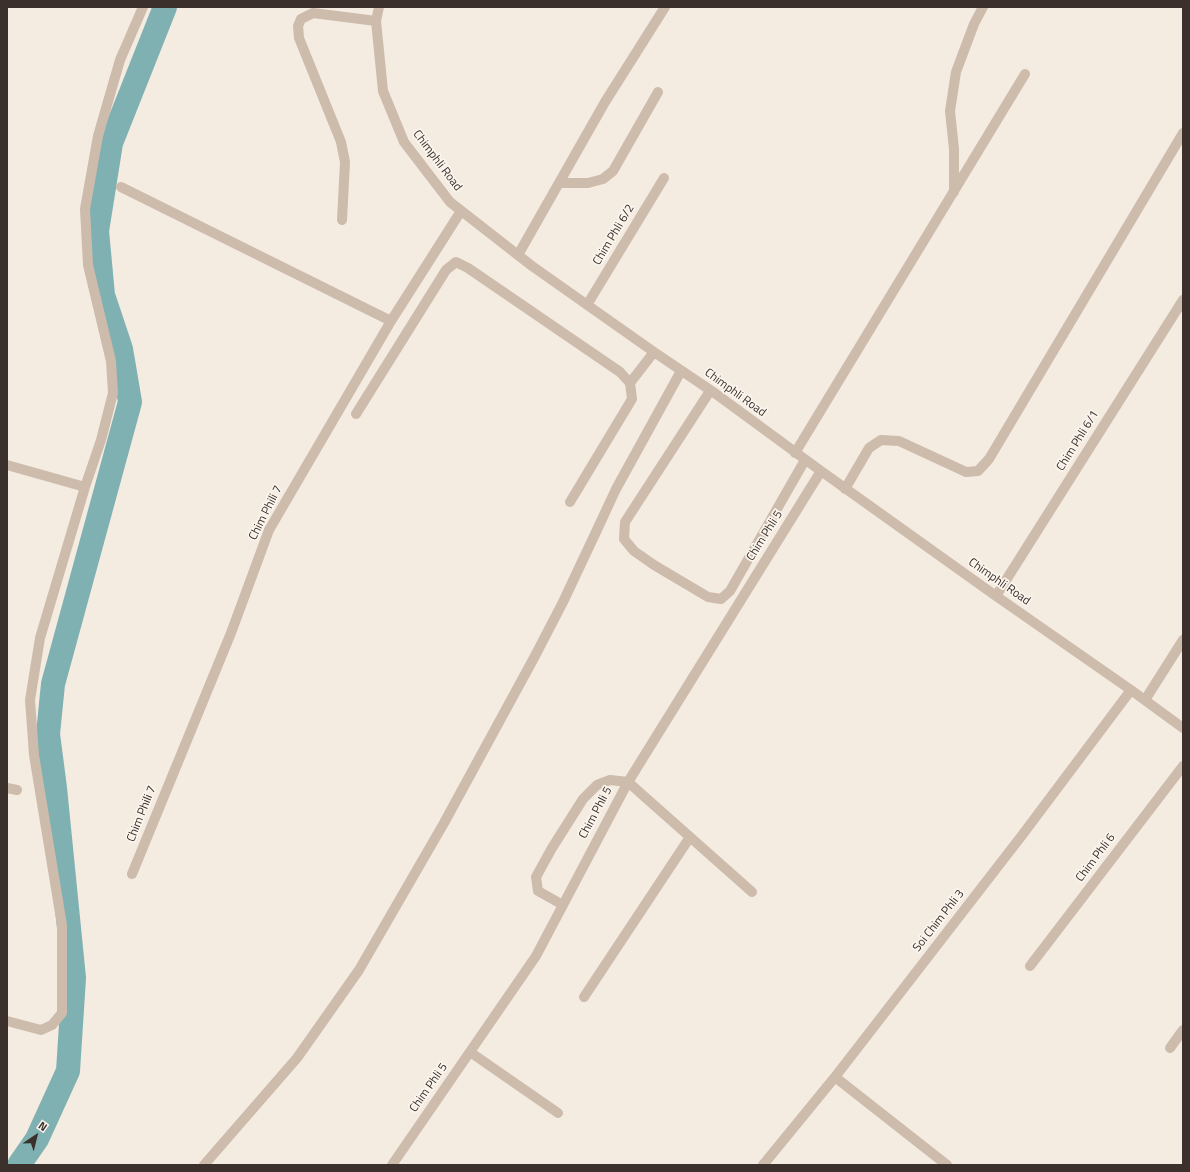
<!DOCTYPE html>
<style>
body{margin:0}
#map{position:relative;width:1190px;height:1172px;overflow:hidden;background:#f4ebe1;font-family:"Titillium Web",sans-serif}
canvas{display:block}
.frame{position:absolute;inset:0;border:8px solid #3b302b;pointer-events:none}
.north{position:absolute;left:16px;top:1116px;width:40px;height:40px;-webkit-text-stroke:3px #fbf5ee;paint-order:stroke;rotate:35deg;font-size:11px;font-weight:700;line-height:16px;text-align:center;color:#3b302b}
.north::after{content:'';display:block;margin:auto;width:14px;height:18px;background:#3b302b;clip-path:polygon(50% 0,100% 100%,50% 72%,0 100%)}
</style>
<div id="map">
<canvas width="1190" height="1172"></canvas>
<div class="frame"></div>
<div class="north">N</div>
</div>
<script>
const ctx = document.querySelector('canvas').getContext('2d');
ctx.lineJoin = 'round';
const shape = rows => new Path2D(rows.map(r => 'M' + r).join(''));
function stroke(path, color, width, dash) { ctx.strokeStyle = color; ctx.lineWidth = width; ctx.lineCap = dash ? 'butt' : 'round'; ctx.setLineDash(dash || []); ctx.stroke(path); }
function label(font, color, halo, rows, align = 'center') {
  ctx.font = font + ' "Titillium Web",sans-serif'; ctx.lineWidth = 3.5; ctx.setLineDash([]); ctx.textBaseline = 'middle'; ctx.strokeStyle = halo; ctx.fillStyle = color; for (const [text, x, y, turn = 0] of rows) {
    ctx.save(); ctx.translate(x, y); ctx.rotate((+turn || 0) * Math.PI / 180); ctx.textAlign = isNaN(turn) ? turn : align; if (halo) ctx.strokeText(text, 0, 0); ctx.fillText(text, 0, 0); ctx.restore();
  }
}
stroke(shape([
 [19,1165,37,1139,68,1071,74,978,55,788,48,734,53,684,130,402,121,349,103,295,97,231,111,143,165,7]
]), '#7fb0b2', 24);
stroke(shape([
 [379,7,376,21,383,91,404,142,450,202,532,266,654,352,716,394,821,471,996,596,1131,690,1183,728],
 [559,183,588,183,603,179,613,171,658,92],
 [121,187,391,321],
 [954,192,954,149,950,111,956,72,974,24,983,7],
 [342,220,345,162,341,142,299,38,298,26,301,19,313,13,376,21],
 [518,255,605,102,665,7],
 [587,305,664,178],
 [630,383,654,352],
 [710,391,625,522,624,539,634,551,654,565,708,597,721,599,730,591,805,460],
 [356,414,446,270,456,262,468,268,620,372,630,383,632,399,570,502],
 [795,453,1025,74],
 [7,465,85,487],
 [845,489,869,448,881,440,899,441,966,472,978,471,989,459,1183,133],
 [996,596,1183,300],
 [1145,700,1183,640],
 [7,788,17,790],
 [132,874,231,633,269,530,391,321,461,211],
 [563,905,538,891,536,877,552,848,583,799,597,785,610,780,628,782,752,892],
 [1030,966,1183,766],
 [584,997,690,837],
 [7,1021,41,1030,52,1025,62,1013,62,925,34,755,30,700,40,638,85,487,101,440,113,393,111,361,88,265,85,209,98,136,120,60,143,7],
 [1170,1048,1183,1030],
 [470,1052,558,1113],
 [835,1077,947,1165],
 [204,1165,297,1058,359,970,444,823,535,656,563,602,596,532,616,489,681,371],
 [392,1165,536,956,628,782,821,471],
 [763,1165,835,1077,1023,834,1131,690]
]), '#cdbbac', 10);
label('12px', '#3b302b', '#fbf5ee', [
 ["Chimphli Road",437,161,53],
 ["Chim Phli 6/2",614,235,-59],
 ["Chimphli Road",735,393,36],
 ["Chim Phli 6/1",1078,441,-58],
 ["Chim Phili 7",266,513,-63],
 ["Chim Phli 5",765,536,-58],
 ["Chimphli Road",999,582,35],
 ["Chim Phli 5",596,813,-62],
 ["Chim Phili 7",142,814,-68],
 ["Chim Phli 6",1096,858,-53],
 ["Soi Chim Phli 3",939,921,-52],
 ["Chim Phli 5",429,1088,-55]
]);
</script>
